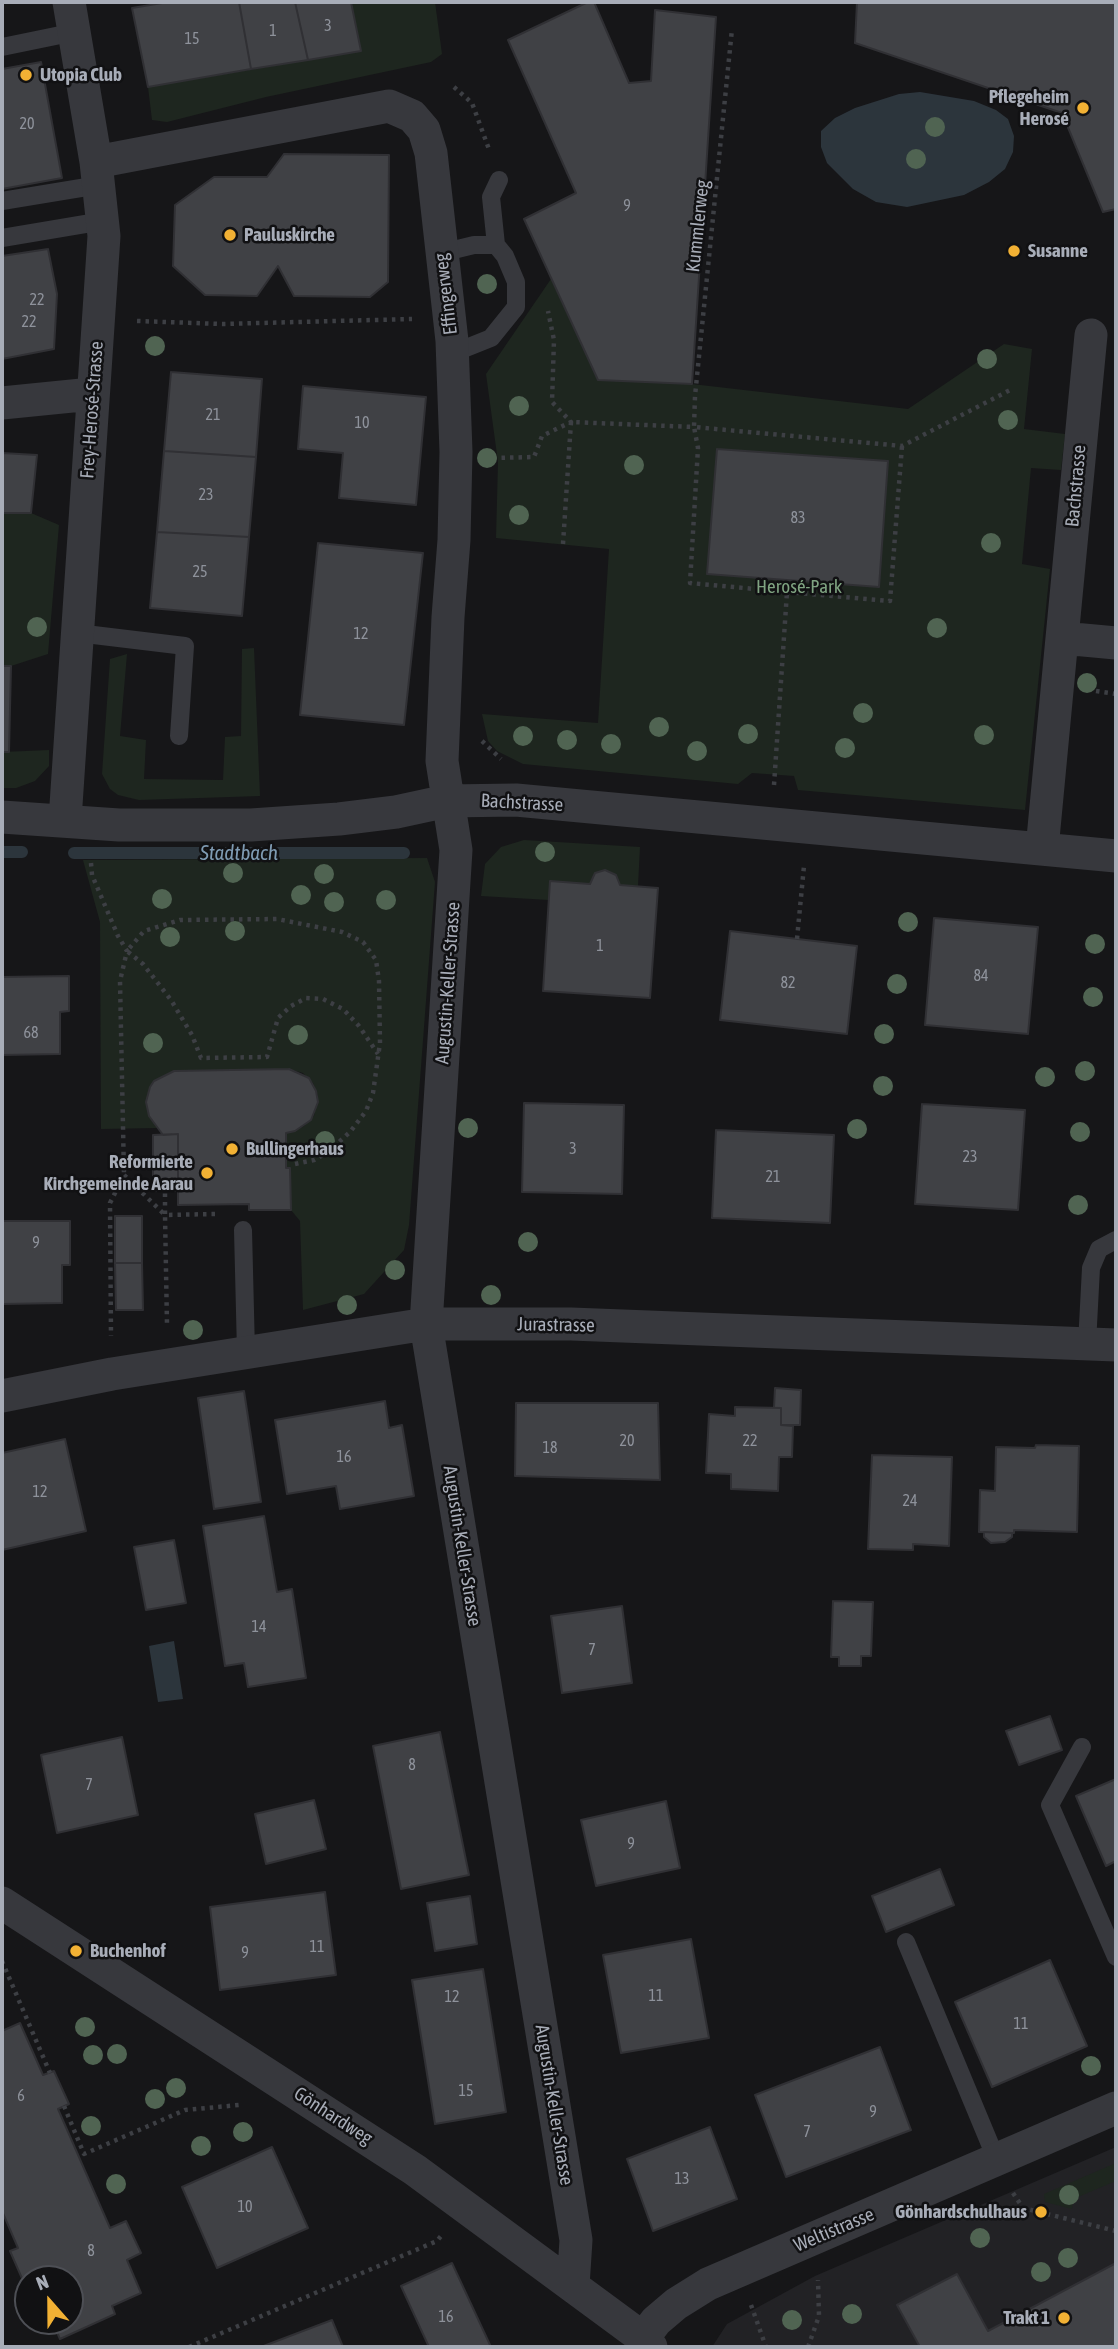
<!DOCTYPE html>
<meta charset="utf-8">
<style>
body{margin:0}
#map{position:relative;width:1118px;height:2349px;overflow:hidden;background:#161618;font-family:"Asap Condensed",sans-serif}
canvas{display:block}
.frame{position:absolute;inset:0;border:4px solid #a8adb8;pointer-events:none}
.north{position:absolute;left:14px;top:2265px;width:70px;height:70px;box-sizing:border-box;background:#111113;border:2px solid #4d4f55;border-radius:50%;rotate:339deg;font-size:19px;font-weight:700;line-height:28px;text-align:center;color:#a8adb8}
.north::after{content:'';display:block;margin:auto;width:24px;height:32px;background:#f2b134;clip-path:polygon(50% 0,100% 100%,50% 72%,0 100%)}
</style>
<div id="map">
<canvas width="1118" height="2349"></canvas>
<div class="frame"></div>
<div class="north">N</div>
</div>
<script>
const ctx = document.querySelector('canvas').getContext('2d');
ctx.lineJoin = 'round';
function fillPath(path, color) { ctx.fillStyle = color; ctx.fill(path, 'evenodd'); }
const shape = rows => new Path2D(rows.map(r => 'M' + r).join(''));
function stroke(path, color, width, dash) { ctx.strokeStyle = color; ctx.lineWidth = width; ctx.lineCap = dash ? 'butt' : 'round'; ctx.setLineDash(dash || []); ctx.stroke(path); }
function label(font, color, halo, rows, align = 'center') {
  ctx.font = font + ' "Asap Condensed",sans-serif'; ctx.lineWidth = 5; ctx.setLineDash([]); ctx.textBaseline = 'middle'; ctx.strokeStyle = halo; ctx.fillStyle = color; for (const [text, x, y, turn = 0] of rows) {
    ctx.save(); ctx.translate(x, y); ctx.rotate((+turn || 0) * Math.PI / 180); ctx.textAlign = isNaN(turn) ? turn : align; if (halo) ctx.strokeText(text, 0, 0); ctx.fillText(text, 0, 0); ctx.restore();
  }
}
fillPath(shape([
 [1116,2147,1116,2347,712,2347,727,2324,815,2276]
]), '#222225');
fillPath(shape([
 [351,2,435,2,442,54,431,62,266,97,167,122,152,120,148,87,361,51],
 [551,279,598,380,692,384,908,409,1004,344,1032,349,1024,429,1065,434,1061,470,1031,468,1022,564,1050,569,1025,810,798,790,794,776,752,773,738,784,523,764,497,751,488,741,482,714,598,723,609,549,496,538,498,462,486,374],
 [2,513,31,513,59,525,48,654,11,666,2,666],
 [254,648,260,796,139,800,118,795,110,789,102,774,110,659,127,654,120,736,146,740,144,779,223,780,225,737,241,736,242,649],
 [49,750,49,766,35,781,16,788,2,788,2,752],
 [524,840,640,847,638,886,620,885,616,875,605,870,595,873,590,884,551,881,549,900,481,896,485,864,501,847],
 [427,858,435,882,409,1225,404,1250,364,1294,303,1310,300,1221,291,1210,290,1169,286,1168,286,1133,295,1131,304,1126,314,1116,318,1096,313,1083,303,1073,289,1069,174,1071,154,1081,148,1095,147,1109,157,1128,101,1129,100,922,83,860],
 [1116,2163,1116,2181,1073,2199,1072,2209,1045,2202,1044,2194]
]), '#1e261f');
fillPath(shape([
 [920,92,974,101,996,110,1008,119,1014,136,1013,152,1005,169,989,182,964,195,907,207,876,202,853,189,827,163,821,147,821,131,835,118,855,108,899,94],
 [174,1641,183,1699,158,1702,149,1646]
]), '#2c353c');
stroke(shape([
 [2,852,22,852],
 [74,853,404,853]
]), '#2c353c', 12);
const building = shape([
 [168,2,239,2,251,69,148,87,132,8,168,2],
 [239,2,295,2,308,60,251,69,239,2],
 [295,2,351,2,361,51,308,60,295,2],
 [588,2,594,2,629,83,651,81,655,10,716,17,692,384,598,380,524,219,576,193,508,40,588,2],
 [857,2,1116,2,1116,209,1103,212,1062,113,855,43,857,2],
 [41,62,62,178,2,189,2,69,41,62],
 [284,154,389,155,388,282,370,297,294,296,278,266,257,296,205,295,173,266,175,205,214,177,267,177,284,154],
 [48,249,57,294,54,349,2,359,2,256,48,249],
 [171,372,262,379,256,457,164,451,171,372],
 [303,386,426,397,416,505,339,498,343,453,298,449,303,386],
 [717,449,888,461,879,587,707,574,717,449],
 [164,451,256,457,249,537,157,532,164,451],
 [2,453,37,455,31,513,2,513,2,453],
 [157,532,249,537,242,616,150,608,157,532],
 [318,543,423,553,404,725,300,715,318,543],
 [2,666,11,666,9,752,2,752,2,666],
 [605,870,616,875,620,885,658,888,650,998,543,991,550,881,590,884,595,873,605,870],
 [934,918,1038,927,1028,1034,925,1025,934,918],
 [730,931,857,946,847,1034,720,1020,730,931],
 [69,976,69,1011,60,1012,60,1054,2,1055,2,977,69,976],
 [289,1069,309,1078,316,1091,318,1102,311,1120,295,1131,286,1133,286,1168,290,1168,291,1210,249,1210,249,1204,178,1205,178,1134,163,1135,149,1116,146,1102,150,1087,154,1081,174,1071,289,1069],
 [524,1103,624,1105,622,1194,522,1192,524,1103],
 [922,1104,1025,1110,1018,1210,915,1204,922,1104],
 [716,1130,834,1135,830,1223,712,1218,716,1130],
 [178,1134,178,1191,153,1191,153,1135,178,1134],
 [115,1216,142,1216,142,1263,115,1263,115,1216],
 [2,1221,70,1221,70,1265,62,1265,62,1303,2,1304,2,1221],
 [115,1263,142,1263,143,1310,116,1310,115,1263],
 [775,1388,801,1390,800,1425,781,1425,781,1408,774,1408,775,1388],
 [244,1391,261,1502,214,1509,198,1398,244,1391],
 [385,1401,389,1428,402,1425,414,1496,340,1509,336,1486,287,1494,275,1420,385,1401],
 [516,1403,658,1403,660,1480,515,1476,516,1403],
 [735,1407,781,1408,781,1425,793,1426,792,1457,779,1457,778,1491,731,1489,731,1474,706,1473,709,1414,735,1416,735,1407],
 [65,1439,86,1531,2,1550,2,1453,65,1439],
 [1036,1445,1079,1446,1077,1532,1014,1530,1014,1533,979,1532,980,1490,995,1491,996,1447,1035,1448,1036,1445],
 [872,1455,952,1457,949,1546,913,1544,913,1550,868,1549,872,1455],
 [264,1516,277,1592,292,1589,306,1678,248,1687,244,1663,225,1666,203,1526,264,1516],
 [984,1532,1012,1533,1012,1537,1005,1542,991,1543,984,1537,984,1532],
 [174,1540,186,1603,146,1610,134,1547,174,1540],
 [833,1601,873,1602,871,1656,861,1656,861,1666,839,1666,839,1657,831,1657,833,1601],
 [622,1606,632,1683,562,1693,551,1616,622,1606],
 [1050,1716,1062,1750,1019,1765,1006,1731,1050,1716],
 [440,1732,469,1875,401,1889,373,1746,440,1732],
 [122,1737,138,1815,57,1833,41,1755,122,1737],
 [1116,1779,1116,1861,1106,1866,1076,1796,1116,1779],
 [314,1800,326,1849,266,1864,255,1814,314,1800],
 [666,1801,680,1868,596,1886,581,1820,666,1801],
 [940,1869,954,1905,886,1932,872,1896,940,1869],
 [325,1892,336,1975,220,1990,210,1907,325,1892],
 [470,1896,477,1944,435,1951,427,1903,470,1896],
 [691,1939,709,2038,621,2053,603,1955,691,1939],
 [1050,1960,1087,2046,992,2087,955,2002,1050,1960],
 [483,1969,506,2112,435,2124,412,1980,483,1969],
 [20,2023,43,2075,54,2071,69,2104,58,2109,110,2228,126,2221,141,2253,127,2260,141,2293,112,2306,115,2314,60,2339,52,2321,70,2321,70,2279,28,2279,28,2292,10,2251,18,2248,2,2211,2,2031,20,2023],
 [880,2047,911,2130,786,2177,755,2095,880,2047],
 [710,2127,737,2199,653,2231,627,2159,710,2127],
 [272,2147,308,2228,217,2268,182,2187,272,2147],
 [452,2263,491,2347,429,2347,401,2286,452,2263],
 [1116,2263,1116,2347,920,2347,897,2305,957,2274,988,2331,1116,2263],
 [332,2320,343,2347,261,2347,332,2320]
]);
fillPath(building, '#404145');
stroke(building, '#303034', 2);
stroke(shape([
 [454,87,472,103,490,152],
 [137,321,222,324,412,319],
 [493,458,534,457,542,436,571,422,552,402,554,340,548,311],
 [563,544,571,422,694,427,695,396,732,29],
 [787,592,890,601,902,446],
 [1096,691,1116,694],
 [482,741,501,759],
 [774,785,787,592,690,583,698,448,694,427,902,446,1012,389],
 [91,863,92,875,118,936,127,951,120,981,124,1175,110,1203,111,1336],
 [797,939,804,866],
 [177,1163,165,1163,165,1215,216,1214],
 [295,1164,314,1160,328,1152,350,1132,366,1111,373,1093,380,1043,379,981,376,960,363,942,342,932,277,919,180,920,144,931,127,951,143,964,171,1000,192,1035,201,1058,267,1057,278,1018,291,1006,306,998,323,999,343,1009,359,1026,378,1054],
 [124,1175,165,1215,167,1325],
 [2,1961,50,2073],
 [64,2106,84,2154,185,2110,239,2105],
 [1013,2193,1023,2208,1116,2231],
 [751,2305,766,2347],
 [189,2347,437,2241,441,2236],
 [808,2347,819,2316,818,2280]
]), '#3d3f44', 4.5, [3.5, 5]);
stroke(shape([
 [2,47,75,32],
 [2,201,99,185],
 [2,238,103,221],
 [496,245,491,197,499,180],
 [441,253,474,245,496,245,505,256,516,282,516,307,491,338,451,354],
 [77,633,185,646,179,736],
 [243,1230,246,1352],
 [1087,1344,1091,1268,1099,1249,1116,1240],
 [1082,1747,1050,1805,1116,1957],
 [906,1942,997,2161]
]), '#37383d', 18);
stroke(shape([
 [96,162,389,106,412,116,424,130,431,153,452,341,456,452,454,540,448,617,442,761,456,850,426,1324,576,2240,573,2286],
 [2,403,92,394],
 [1062,638,1091,335],
 [2,817,119,825,251,825,339,819,396,812,447,801,516,800,1116,856],
 [65,820,104,236,96,162,69,2],
 [1042,849,1062,638,1116,643],
 [2,1396,112,1374,426,1324,571,1324,1116,1345],
 [2,1903,415,2170,643,2338,651,2347],
 [643,2338,656,2321,676,2304,708,2284,1116,2108]
]), '#37383d', 33);
ctx.fillStyle = '#506452';
for (const [x, y] of [
 [935,127],
 [916,159],
 [487,284],
 [155,346],
 [987,359],
 [519,406],
 [1008,420],
 [487,458],
 [634,465],
 [519,515],
 [991,543],
 [37,627],
 [937,628],
 [1087,683],
 [863,713],
 [659,727],
 [748,734],
 [984,735],
 [523,736],
 [567,740],
 [611,744],
 [845,748],
 [697,751],
 [545,852],
 [233,873],
 [324,874],
 [301,895],
 [162,899],
 [386,900],
 [334,902],
 [908,922],
 [235,931],
 [170,937],
 [1095,944],
 [897,984],
 [1093,997],
 [884,1034],
 [298,1035],
 [153,1043],
 [1085,1071],
 [1045,1077],
 [883,1086],
 [468,1128],
 [857,1129],
 [1080,1132],
 [325,1141],
 [1078,1205],
 [528,1242],
 [395,1270],
 [491,1295],
 [347,1305],
 [193,1330],
 [85,2027],
 [117,2054],
 [93,2055],
 [1091,2066],
 [176,2088],
 [155,2099],
 [91,2126],
 [243,2132],
 [201,2146],
 [116,2184],
 [1069,2195],
 [980,2238],
 [1068,2258],
 [1041,2272],
 [852,2314],
 [792,2320]
]) { ctx.beginPath(); ctx.arc(x, y, 10, 0, 2 * Math.PI); ctx.fill(); }
for (const [x, y, r, color] of [
 [26,75,7,"#f2b134"],
 [1083,108,7,"#f2b134"],
 [230,235,7,"#f2b134"],
 [1014,251,7,"#f2b134"],
 [232,1149,7,"#f2b134"],
 [207,1173,7,"#f2b134"],
 [76,1951,7,"#f2b134"],
 [1041,2212,7,"#f2b134"],
 [1064,2318,7,"#f2b134"]
]) { const dot = new Path2D(); dot.arc(x, y, r, 0, 2 * Math.PI); ctx.fillStyle = color; ctx.fill(dot); stroke(dot, '#111113', 2.5); }
label('16px', '#8e929b', null, [
 ["3",328,26],
 ["1",273,31],
 ["15",192,39],
 ["20",27,124],
 ["9",627,206],
 ["22",37,300],
 ["22",29,322],
 ["21",213,415],
 ["10",362,423],
 ["23",206,495],
 ["83",798,518],
 ["25",200,572],
 ["12",361,634],
 ["1",600,946],
 ["84",981,976],
 ["82",788,983],
 ["68",31,1033],
 ["3",573,1149],
 ["23",970,1157],
 ["21",773,1177],
 ["9",36,1243],
 ["20",627,1441],
 ["22",750,1441],
 ["18",550,1448],
 ["16",344,1457],
 ["12",40,1492],
 ["24",910,1501],
 ["14",259,1627],
 ["7",592,1650],
 ["8",412,1765],
 ["7",89,1785],
 ["9",631,1844],
 ["11",317,1947],
 ["9",245,1953],
 ["11",656,1996],
 ["12",452,1997],
 ["11",1021,2024],
 ["15",466,2091],
 ["6",21,2096],
 ["9",873,2112],
 ["7",807,2132],
 ["13",682,2179],
 ["10",245,2207],
 ["8",91,2251],
 ["16",446,2317]
]);
label('bold 19px', '#a8adb8', '#111113', [
 ["Utopia Club",40,75],
 ["Pflegeheim",1069,97,"right"],
 ["Herosé",1069,119,"right"],
 ["Pauluskirche",244,235],
 ["Susanne",1028,251],
 ["Bullingerhaus",246,1149],
 ["Reformierte",193,1162,"right"],
 ["Kirchgemeinde Aarau",193,1184,"right"],
 ["Buchenhof",90,1951],
 ["Gönhardschulhaus",1027,2212,"right"],
 ["Trakt 1",1050,2318,"right"]
], 'left');
label('19px', '#a8adb8', '#111113', [
 ["Kummlerweg",698,226,-84],
 ["Effingerweg",446,294,-97],
 ["Frey-Herosé-Strasse",92,410,-86],
 ["Bachstrasse",1076,486,-85],
 ["Bachstrasse",522,803,3],
 ["Augustin-Keller-Strasse",448,983,-86],
 ["Jurastrasse",556,1325,1],
 ["Augustin-Keller-Strasse",462,1546,81],
 ["Augustin-Keller-Strasse",554,2105,81],
 ["Gönhardweg",333,2116,33],
 ["Weltistrasse",834,2230,-23]
]);
label('19px', '#7fa381', '#111113', [
 ["Herosé-Park",799,587]
]);
label('italic 21px', '#7f9bb3', '#111113', [
 ["Stadtbach",239,853]
]);
</script>
